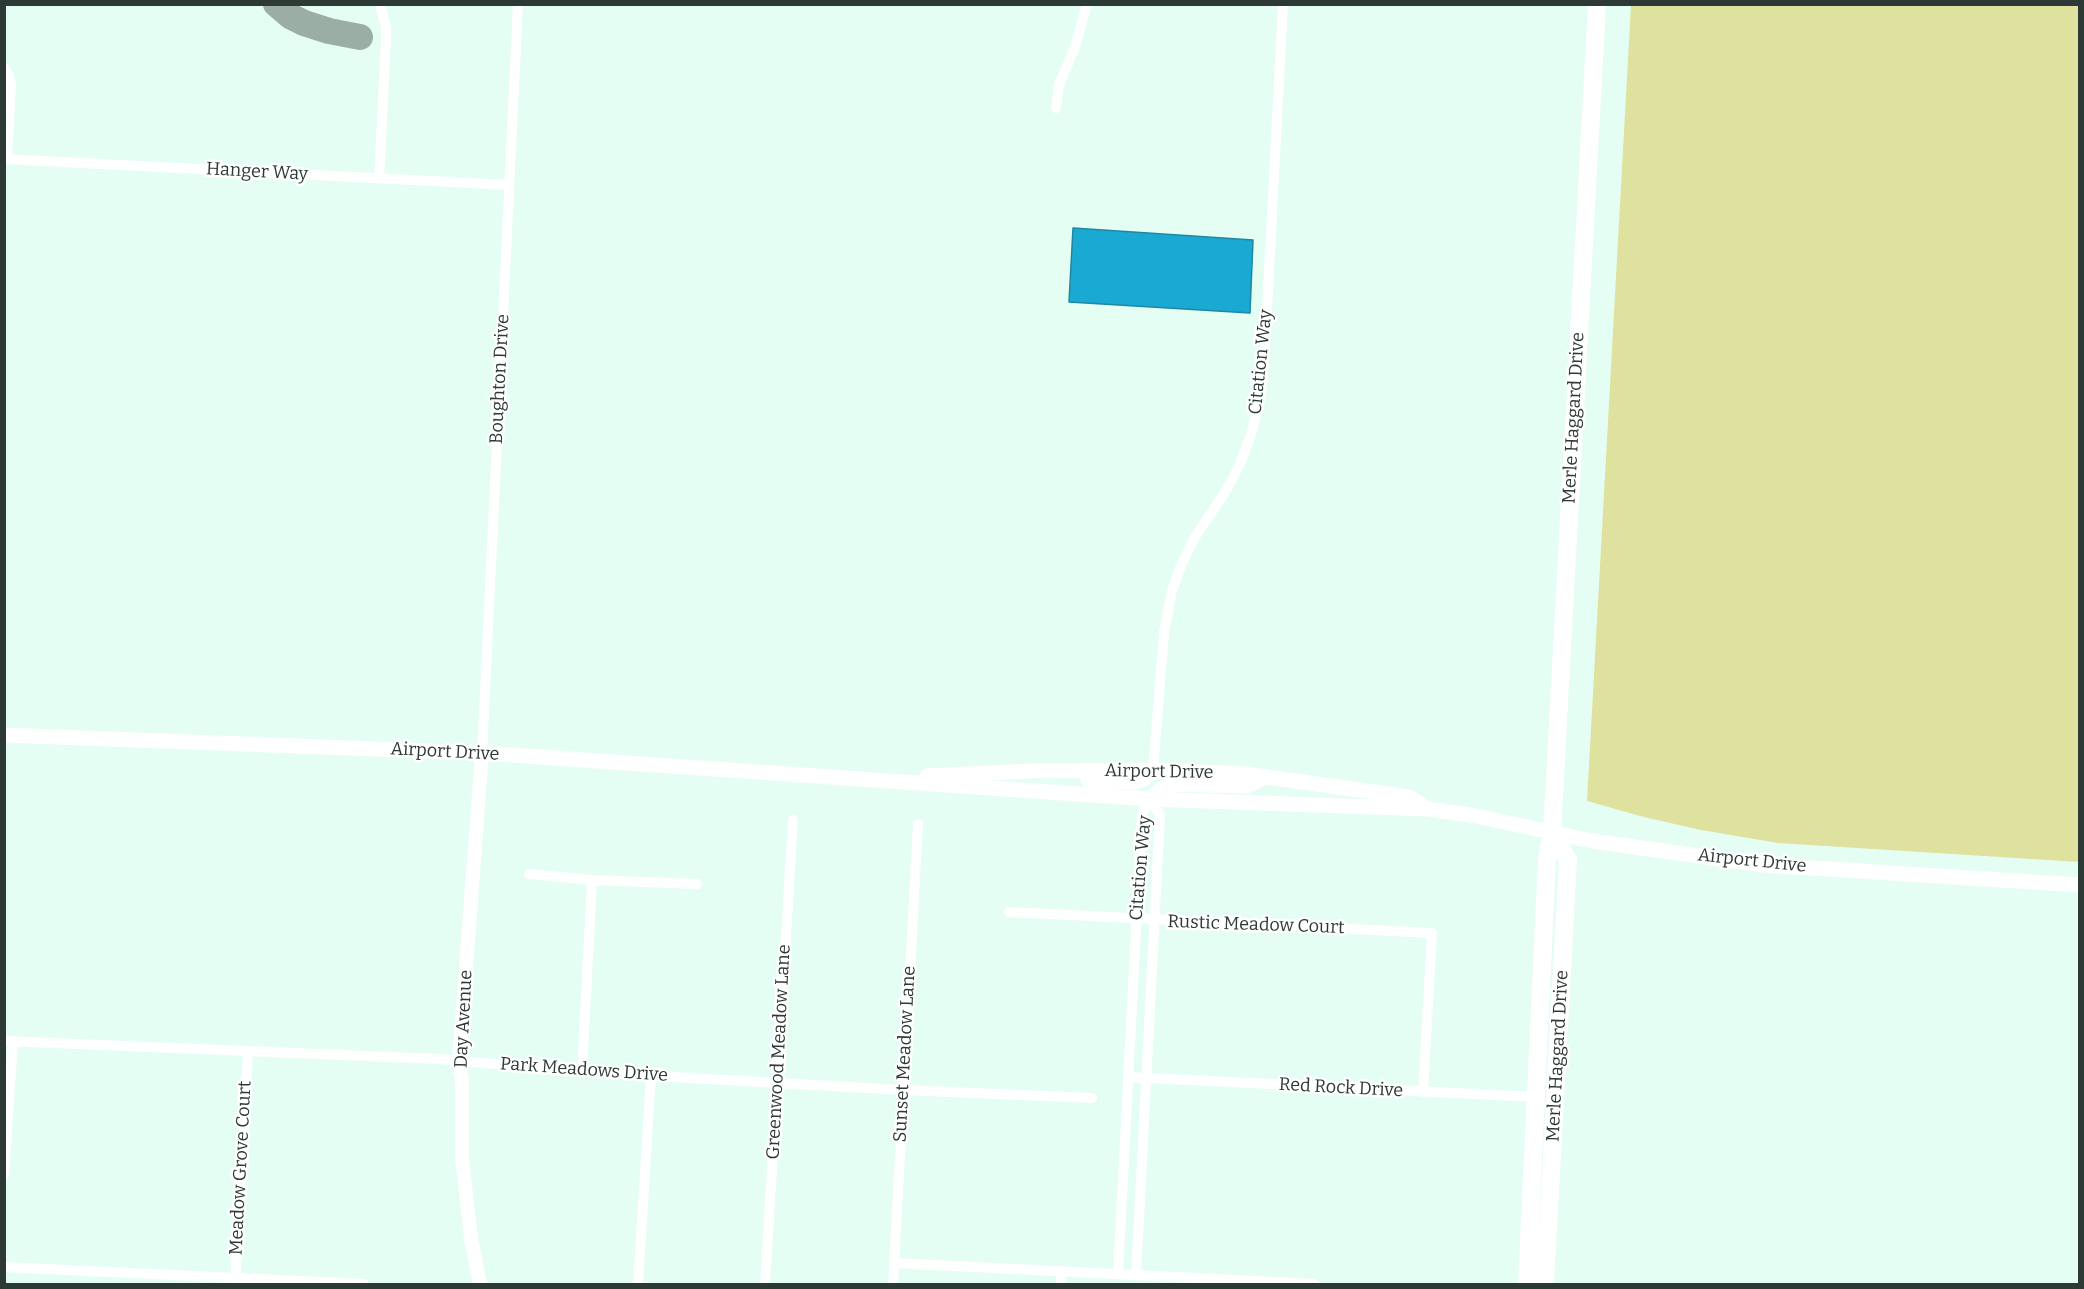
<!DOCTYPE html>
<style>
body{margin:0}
#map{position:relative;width:2084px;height:1289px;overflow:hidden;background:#e4fef3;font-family:Bitter,serif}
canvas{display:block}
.frame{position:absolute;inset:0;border:6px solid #2d3934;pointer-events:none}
</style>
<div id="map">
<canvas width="2084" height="1289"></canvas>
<div class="frame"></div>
</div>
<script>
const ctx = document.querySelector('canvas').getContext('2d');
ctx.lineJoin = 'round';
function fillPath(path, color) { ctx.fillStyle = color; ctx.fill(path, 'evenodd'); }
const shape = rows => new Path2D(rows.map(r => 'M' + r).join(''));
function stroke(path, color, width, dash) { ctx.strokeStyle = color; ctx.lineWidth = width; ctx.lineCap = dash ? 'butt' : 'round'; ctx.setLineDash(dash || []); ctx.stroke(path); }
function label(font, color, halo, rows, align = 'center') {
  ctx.font = font + ' Bitter,serif'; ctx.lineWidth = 5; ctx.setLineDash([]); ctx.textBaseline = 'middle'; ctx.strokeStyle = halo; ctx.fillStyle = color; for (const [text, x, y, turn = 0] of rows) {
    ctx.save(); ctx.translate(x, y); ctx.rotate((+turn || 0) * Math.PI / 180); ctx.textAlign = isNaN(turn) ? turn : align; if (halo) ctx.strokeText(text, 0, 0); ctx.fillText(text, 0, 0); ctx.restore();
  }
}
fillPath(shape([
 [1631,5,2079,5,2079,862,1778,843,1701,830,1644,817,1587,801]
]), '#dee29e');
const water = shape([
 [1073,228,1253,240,1250,313,1069,302,1073,228]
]);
fillPath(water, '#1aa9d3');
stroke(water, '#2087a3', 1.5);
stroke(shape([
 [276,4,290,16,304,23,329,31,360,37]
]), '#9aaea6', 26);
stroke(shape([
 [4,68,9,76,11,85,7,159],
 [1056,108,1059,85,1075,47,1087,4],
 [4,159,509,185],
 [379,178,386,39,386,27,380,4],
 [482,753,518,4],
 [1153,770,1164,633,1172,590,1182,563,1195,537,1224,494,1240,464,1251,434,1260,400,1264,367,1283,4],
 [529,874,592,880,697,884],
 [1009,912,1432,933,1423,1092],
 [4,1041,440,1059,582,1072,903,1090,1092,1098],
 [582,1072,592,880],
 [1128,1077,1536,1097],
 [4,1175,13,1042],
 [894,1263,1314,1284],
 [4,1267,364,1284],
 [1061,1271,1061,1284],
 [1118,1274,1142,814,1150,799],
 [1136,1275,1160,815,1150,799],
 [235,1284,248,1052],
 [638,1284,651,1075],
 [765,1284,793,820],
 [893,1284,918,824]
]), '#fff', 10);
stroke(shape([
 [480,1284,471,1238,462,1159,462,1080,459,1061,482,753]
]), '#fff', 14);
stroke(shape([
 [4,735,482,753,1150,799,1428,809,1476,816,1592,841,1721,859,1765,865,2080,885],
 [927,776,1030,771,1153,770,1246,774,1409,797,1428,809],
 [1088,780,1135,782,1144,779,1153,770],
 [1150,799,1160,790,1172,784,1247,786,1265,777]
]), '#fff', 15);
stroke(shape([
 [1527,1284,1547,859,1552,832,1597,4],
 [1545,1284,1568,860,1552,832]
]), '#fff', 18);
label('18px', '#2d3934', '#fff', [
 ["Hanger Way",257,172,3],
 ["Citation Way",1261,362,-84],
 ["Boughton Drive",500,379,-87],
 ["Merle Haggard Drive",1574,418,-87],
 ["Airport Drive",445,752,3],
 ["Airport Drive",1159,772,1],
 ["Airport Drive",1752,861,6],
 ["Citation Way",1141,868,-85],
 ["Rustic Meadow Court",1256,925,2],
 ["Day Avenue",464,1019,-87],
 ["Greenwood Meadow Lane",779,1052,-87],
 ["Sunset Meadow Lane",905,1054,-87],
 ["Merle Haggard Drive",1558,1056,-87],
 ["Park Meadows Drive",584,1070,4],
 ["Red Rock Drive",1341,1088,3],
 ["Meadow Grove Court",241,1168,-87]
]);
</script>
